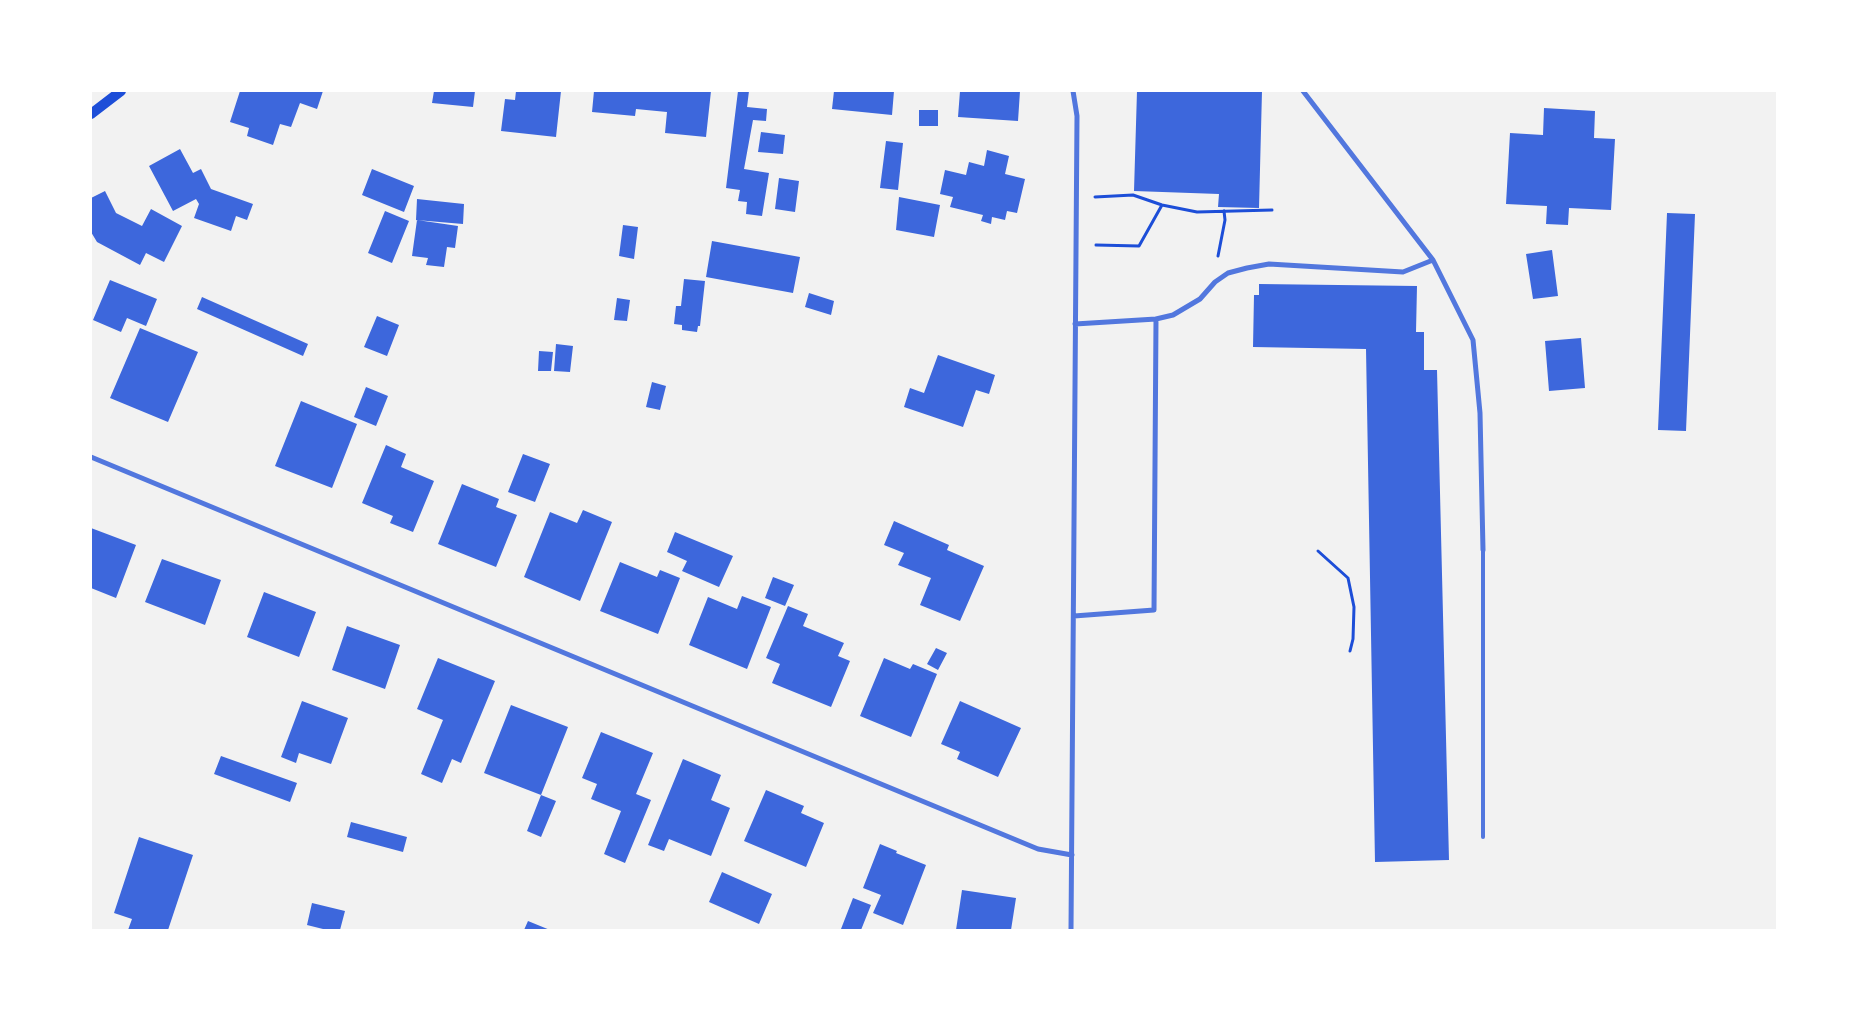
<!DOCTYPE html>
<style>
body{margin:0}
#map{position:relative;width:1868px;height:1021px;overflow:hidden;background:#f2f2f2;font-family:"Sofia Sans Condensed",sans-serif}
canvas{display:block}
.frame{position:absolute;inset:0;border:92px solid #fff;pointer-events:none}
</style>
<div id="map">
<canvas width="1868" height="1021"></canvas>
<div class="frame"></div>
</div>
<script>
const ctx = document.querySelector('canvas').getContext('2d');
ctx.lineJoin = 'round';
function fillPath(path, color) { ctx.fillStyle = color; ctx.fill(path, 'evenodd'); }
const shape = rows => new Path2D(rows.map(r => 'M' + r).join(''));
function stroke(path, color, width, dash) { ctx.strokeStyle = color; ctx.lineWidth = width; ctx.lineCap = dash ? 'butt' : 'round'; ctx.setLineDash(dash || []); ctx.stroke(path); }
fillPath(shape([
 [240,91,323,91,317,109,300,103,291,127,280,124,273,145,247,136,249,128,230,122],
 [434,91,475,91,473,107,432,103],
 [516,91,561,91,556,137,501,131,505,99,515,100],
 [594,91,711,91,706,137,665,133,667,112,636,109,635,116,592,112],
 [738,91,749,91,747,107,767,109,766,121,753,120,744,169,769,173,762,216,746,214,747,202,738,201,740,190,726,188],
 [834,91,894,91,892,115,832,109],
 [960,91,1020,91,1018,121,958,117],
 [1137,91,1262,91,1259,208,1218,207,1219,194,1134,191],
 [1544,108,1595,111,1594,138,1615,139,1611,210,1569,208,1568,225,1546,224,1547,206,1506,204,1510,133,1543,135],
 [919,110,938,110,938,126,919,126],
 [761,132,785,135,783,154,758,152],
 [886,141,903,143,898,190,880,188],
 [180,149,193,173,201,169,211,189,253,204,247,220,236,216,231,231,194,218,199,204,196,199,173,211,149,166],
 [987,150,1009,156,1005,174,1025,179,1017,213,1007,211,1005,220,992,217,991,224,981,221,983,215,950,207,953,197,940,194,945,170,966,175,969,162,984,166],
 [372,169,414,186,404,212,362,195],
 [779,178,799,181,795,212,775,209],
 [105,191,116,213,142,226,151,209,182,226,164,262,146,253,140,265,97,242,91,232,91,198],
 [899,197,940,205,934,237,896,230],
 [417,199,464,204,463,224,416,220],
 [385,211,409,221,392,263,368,253],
 [1667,213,1695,214,1686,431,1658,430],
 [417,220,458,226,455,248,447,247,444,267,426,265,428,258,412,256],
 [623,225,638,227,634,259,619,256],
 [712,241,800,257,793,293,706,277],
 [1552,250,1558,296,1533,299,1526,254],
 [684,279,705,281,700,326,698,326,697,332,682,330,682,325,674,324,676,306,681,306],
 [110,280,157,299,146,326,127,318,121,332,93,320],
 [1259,284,1417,286,1416,332,1424,332,1424,370,1437,370,1449,860,1375,862,1366,349,1253,347,1254,295,1259,295],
 [809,293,834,301,831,315,805,307],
 [202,297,308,344,303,356,197,309],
 [617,298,630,300,627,321,614,320],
 [377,316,399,325,387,356,364,347],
 [140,328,198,352,168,422,110,398],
 [1581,338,1585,388,1549,391,1545,341],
 [556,344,573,346,570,372,554,371],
 [539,351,553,352,551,371,538,371],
 [938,355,995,375,989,394,976,390,963,427,904,407,910,388,924,393],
 [652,382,666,386,660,410,646,407],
 [366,387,388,396,376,426,354,417],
 [301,401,357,424,332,488,275,466],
 [386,445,406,454,401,467,434,481,413,532,390,523,393,516,362,503],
 [523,454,550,464,535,502,508,492],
 [462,484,499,499,496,507,517,515,496,567,438,544],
 [583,510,612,522,580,601,524,577,550,512,577,523],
 [894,521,949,545,947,550,984,566,960,621,920,605,931,578,898,565,904,553,884,545],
 [91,528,136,545,116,598,91,588],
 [675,532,733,556,719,587,682,571,687,561,667,552],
 [162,559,221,580,205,625,145,602],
 [620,562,657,577,660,570,680,578,658,634,600,611],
 [773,577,794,585,785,606,765,598],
 [264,592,316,612,299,657,247,637],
 [742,596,771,607,747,669,689,645,708,597,737,609],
 [788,606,808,614,803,626,844,643,838,656,850,661,831,707,772,683,780,664,766,658],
 [347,626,400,645,385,689,332,670],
 [936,648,947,653,938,670,927,664],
 [438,658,495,681,461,763,452,759,442,783,421,774,443,720,417,709],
 [884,658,910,669,913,664,937,674,911,737,860,716],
 [302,701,348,718,331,764,299,753,296,763,281,757],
 [960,701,1021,728,998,777,957,759,960,752,941,744],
 [511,705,568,727,541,795,556,801,541,837,527,831,541,795,484,773],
 [601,732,653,753,636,794,651,800,625,863,604,854,621,811,591,799,597,784,582,778],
 [221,756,297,783,290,802,214,774],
 [683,759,721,775,711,800,730,808,711,856,669,839,664,851,648,845],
 [766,790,804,806,801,813,824,823,806,867,744,841],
 [351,822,407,837,403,852,347,837],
 [139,837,193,855,168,930,128,930,132,919,114,913],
 [880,844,897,851,896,853,926,865,903,925,873,913,881,895,863,888],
 [722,872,772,894,759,924,709,902],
 [962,890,1016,898,1011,930,956,930],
 [853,898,871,905,861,930,843,930,841,929],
 [312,903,345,911,340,930,327,930,307,925],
 [528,921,550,930,524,930]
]), '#3d67dc');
stroke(shape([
 [1095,197,1133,195,1162,205,1197,212,1272,210],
 [1096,245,1139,246,1162,205],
 [1218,256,1225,220,1224,211],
 [1318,551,1348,578,1354,607,1353,639,1350,651]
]), '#1d4ed8', 3);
stroke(shape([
 [1483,837,1483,550]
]), '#5277de', 4);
stroke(shape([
 [1303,91,1433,260,1473,340,1480,413,1483,550],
 [1156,319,1173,315,1200,299,1215,282,1228,273,1247,268,1269,264,1403,272,1433,260],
 [91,457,1038,849,1072,855],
 [1074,616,1154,610,1156,319,1075,324],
 [1071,930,1077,116,1073,91]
]), '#5277de', 5);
stroke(shape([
 [91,114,121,91]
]), '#1d4ed8', 10);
</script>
